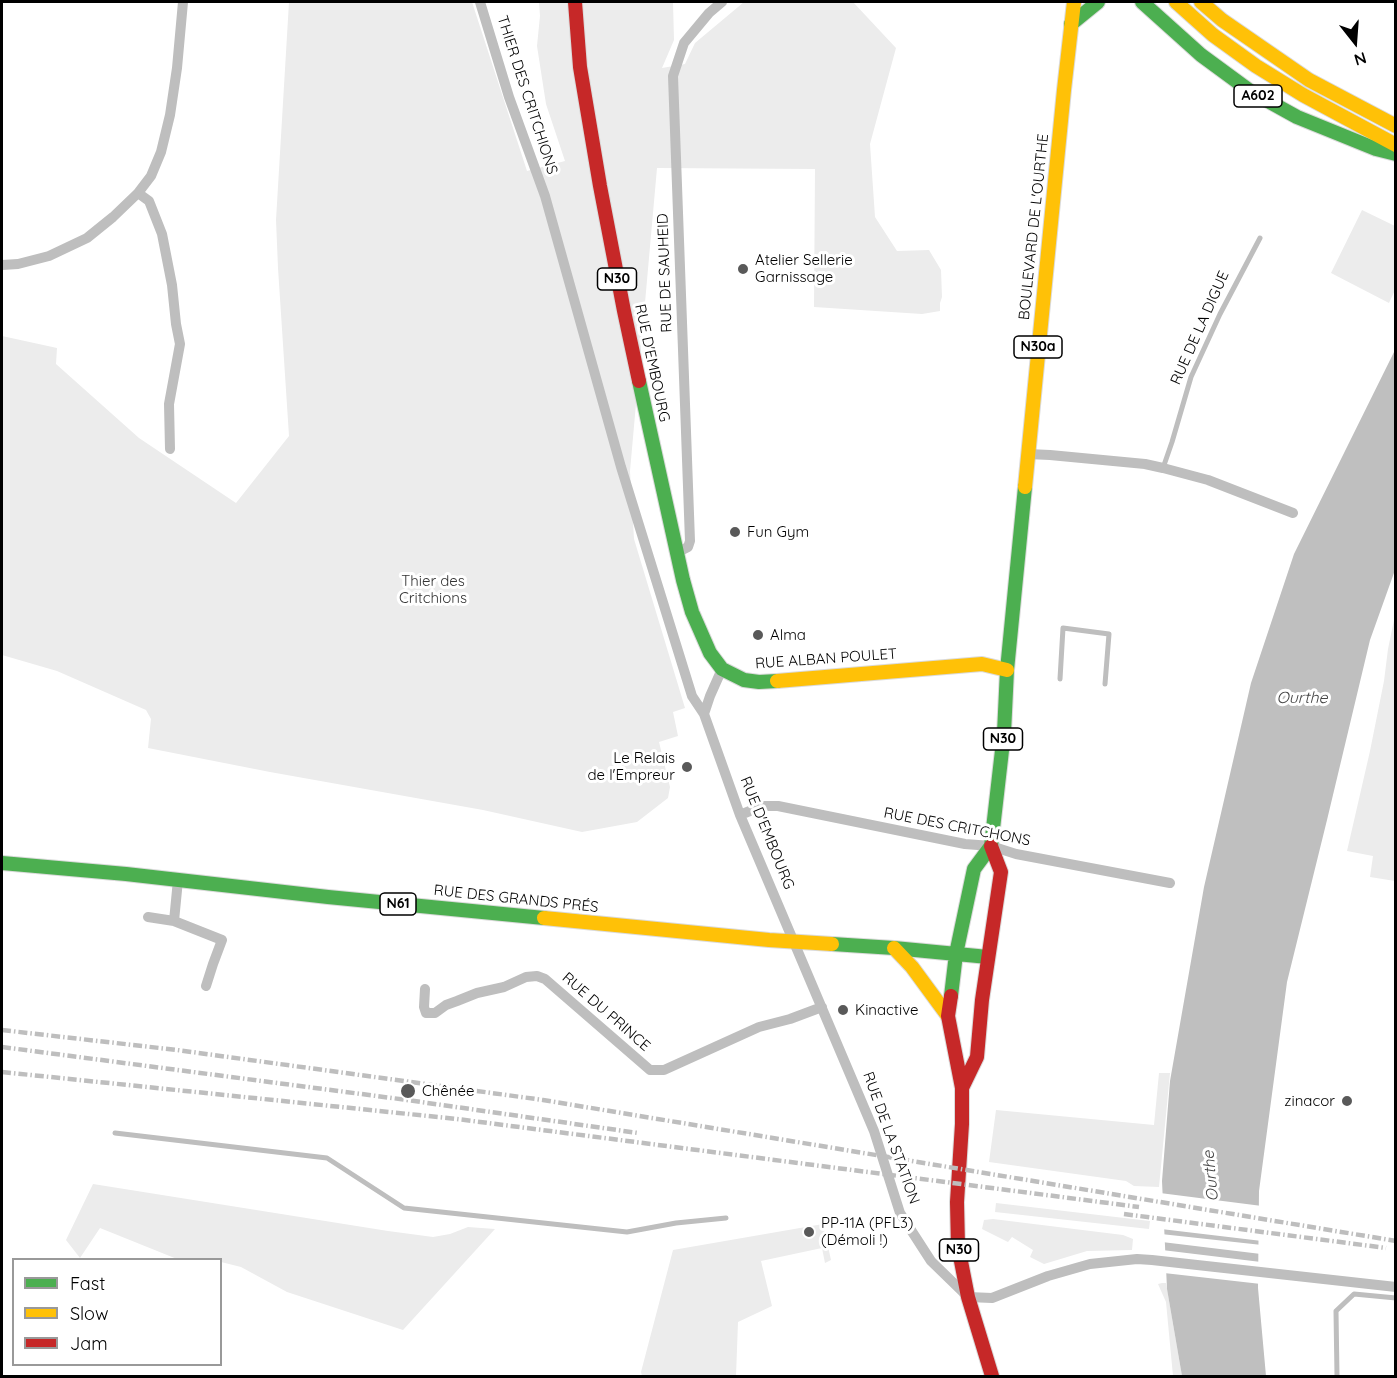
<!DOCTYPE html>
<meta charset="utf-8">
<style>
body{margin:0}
#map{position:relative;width:1397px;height:1378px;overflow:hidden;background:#fff;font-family:Quicksand,sans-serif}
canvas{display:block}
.frame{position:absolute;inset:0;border:3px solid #000;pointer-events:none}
.legend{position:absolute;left:12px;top:1258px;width:210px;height:108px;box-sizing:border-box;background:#fff;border:2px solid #999;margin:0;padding:8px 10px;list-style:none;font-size:18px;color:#000}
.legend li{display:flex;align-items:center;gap:12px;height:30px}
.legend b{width:30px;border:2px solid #999}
.north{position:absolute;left:1325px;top:12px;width:60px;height:60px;-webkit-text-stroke:4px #fff;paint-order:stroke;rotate:163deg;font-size:16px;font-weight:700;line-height:24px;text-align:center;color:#000}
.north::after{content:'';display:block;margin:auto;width:21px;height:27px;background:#000;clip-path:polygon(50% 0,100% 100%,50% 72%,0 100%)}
</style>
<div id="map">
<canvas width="1397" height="1378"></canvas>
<div class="frame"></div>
<ul class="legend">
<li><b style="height:8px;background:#4caf50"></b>Fast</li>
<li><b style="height:8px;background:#ffc107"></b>Slow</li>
<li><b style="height:8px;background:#c62828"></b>Jam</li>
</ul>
<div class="north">N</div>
</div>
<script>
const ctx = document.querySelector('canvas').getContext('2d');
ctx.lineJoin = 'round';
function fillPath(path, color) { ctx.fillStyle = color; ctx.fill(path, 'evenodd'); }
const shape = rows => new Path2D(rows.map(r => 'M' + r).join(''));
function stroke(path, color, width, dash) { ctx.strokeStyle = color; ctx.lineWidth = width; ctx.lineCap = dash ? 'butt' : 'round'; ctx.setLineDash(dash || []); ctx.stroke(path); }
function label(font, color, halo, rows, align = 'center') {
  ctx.font = font + ' Quicksand,sans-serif'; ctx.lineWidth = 6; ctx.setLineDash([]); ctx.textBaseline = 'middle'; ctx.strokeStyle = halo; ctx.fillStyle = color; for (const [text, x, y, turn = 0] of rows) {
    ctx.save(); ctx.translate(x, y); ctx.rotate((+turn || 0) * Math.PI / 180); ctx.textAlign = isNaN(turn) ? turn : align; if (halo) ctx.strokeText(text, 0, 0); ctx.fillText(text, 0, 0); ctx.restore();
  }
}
fillPath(shape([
 [289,2,472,2,527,171,565,161,546,104,537,46,540,16,539,2,673,2,674,40,662,68,685,64,695,43,744,2,853,2,896,48,870,144,875,217,897,251,929,250,941,270,942,297,940,303,940,311,922,314,814,307,815,169,657,168,630,471,634,539,685,708,673,712,678,736,659,742,670,787,668,798,637,822,582,832,483,810,270,772,148,748,151,719,146,710,57,671,2,655,2,336,57,348,56,364,139,438,236,503,289,436,278,268,276,220],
 [1362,210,1395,226,1395,290,1389,303,1331,273],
 [1395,615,1395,881,1370,877,1373,856,1347,851,1370,751,1384,681,1388,649],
 [1159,1073,1170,1073,1159,1187,1134,1186,1126,1181,989,1162,996,1110,1154,1125],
 [93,1184,388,1231,433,1237,450,1234,468,1227,495,1229,403,1330,287,1292,241,1267,221,1262,220,1260,177,1259,100,1228,80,1258,66,1240],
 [996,1203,1150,1221,1149,1229,995,1212],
 [993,1219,1123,1235,1133,1239,1132,1250,1087,1251,1044,1264,1030,1257,1033,1250,1012,1237,1008,1242,982,1229,984,1220],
 [823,1224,831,1260,825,1263,822,1248,761,1261,772,1306,738,1322,736,1376,642,1376,641,1372,673,1250],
 [1162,1283,1166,1283,1182,1376,1173,1376,1166,1302,1158,1284]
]), '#ececec');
fillPath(shape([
 [1395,350,1395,570,1370,640,1327,820,1287,982,1259,1191,1258,1288,1266,1376,1182,1376,1167,1289,1162,1181,1170,1081,1204,887,1251,683,1294,554]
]), '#bfbfbf');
fillPath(shape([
 [1160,1193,1262,1206,1262,1241,1161,1229],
 [1161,1234,1262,1245,1261,1254,1162,1242],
 [1162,1250,1261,1262,1261,1284,1164,1273]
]), '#fff');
const fast = shape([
 [1142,2,1201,55,1250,91,1297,117,1376,149,1396,154],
 [1071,24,1098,2],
 [639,381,683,580,692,612,710,653,722,669,744,680,759,682,777,681],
 [2,863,126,874,328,897,544,918],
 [832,944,894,948,988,957],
 [951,996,956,954,974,869,991,846,1004,733,1007,670,1025,487]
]);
const slow = shape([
 [1176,2,1213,35,1256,66,1303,95,1396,145],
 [1201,2,1222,20,1309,80,1396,126],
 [1025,487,1064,90,1074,2],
 [777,681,982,664,1007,670],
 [544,918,769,940,832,944],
 [894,948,912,967,948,1016]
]);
const jam = shape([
 [575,2,580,67,600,186,624,311,639,381],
 [951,996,948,1016,962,1088,962,1124,957,1202,958,1246,968,1297,992,1376],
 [962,1088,977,1057,982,1000,1001,872,991,846]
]);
stroke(fast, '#dbdbdb', 16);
stroke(slow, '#dbdbdb', 16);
stroke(jam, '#dbdbdb', 16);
stroke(shape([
 [1163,468,1172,442,1191,377,1220,314,1260,238],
 [1060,679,1063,628,1109,634,1105,684],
 [115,1133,327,1158,404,1208,627,1232,676,1223,726,1218],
 [1337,1376,1336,1311,1354,1294,1396,1298]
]), '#bebebe', 5);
stroke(shape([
 [480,2,509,97,545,196,621,467,692,696,704,714,740,815,874,1131,900,1213,931,1261,968,1297,992,1298,1048,1276,1090,1264,1137,1259,1152,1260,1396,1287],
 [138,193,149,201,162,234,172,285,176,324,180,344,169,404,170,449],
 [2,265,18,264,49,256,87,238,113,217,138,193,151,176,161,152,170,115,177,68,183,2],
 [1028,454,1050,455,1145,464,1163,468,1208,480,1293,513],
 [676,553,688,547,690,541,673,76,684,43,709,13,722,2],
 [704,714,710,696,722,669],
 [740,815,762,806,778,806,965,844,991,846,1016,854,1170,883],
 [178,880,174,921,222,940,213,964,206,986],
 [148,917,174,921],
 [425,989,424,1007,426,1013,435,1013,446,1005,457,1001,477,993,504,987,526,977,537,976,545,979,650,1070,664,1070,759,1027,790,1019,822,1007]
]), '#bebebe', 10);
stroke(fast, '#4caf50', 14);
stroke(slow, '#ffc107', 14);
stroke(jam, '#c62828', 14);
stroke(shape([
 [2,1030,177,1050,543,1100,1396,1241],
 [2,1047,407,1100,638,1133],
 [2,1072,457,1119,1139,1207],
 [1124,1214,1386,1248]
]), '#bebebe', 4.5, [9, 3, 1.5, 3]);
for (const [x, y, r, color] of [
 [743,269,6,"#595959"],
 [735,532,6,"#595959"],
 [758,635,6,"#595959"],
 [687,767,6,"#595959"],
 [843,1010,6,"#595959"],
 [408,1091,8,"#595959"],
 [1347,1101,6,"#595959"],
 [809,1232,6,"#595959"]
]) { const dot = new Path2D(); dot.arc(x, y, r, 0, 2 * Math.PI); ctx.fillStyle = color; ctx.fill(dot); stroke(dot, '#fff', 2); }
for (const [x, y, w] of [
 [1258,96,48],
 [617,279,39],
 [1038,347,48],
 [1003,739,39],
 [398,904,36],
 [959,1250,39]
]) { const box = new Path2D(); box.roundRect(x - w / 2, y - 11, w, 22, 4.5); ctx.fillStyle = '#fff'; ctx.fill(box); stroke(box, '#000', 1.5); }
label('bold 14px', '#000', null, [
 ["A602",1258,96],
 ["N30",617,279],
 ["N30a",1038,347],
 ["N30",1003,739],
 ["N61",398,904],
 ["N30",959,1250]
]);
label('15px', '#000', '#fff', [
 ["THIER DES CRITCHIONS",527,95,72],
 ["BOULEVARD DE L'OURTHE",1034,227,-84],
 ["RUE DE SAUHEID",665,273,-92],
 ["RUE DE LA DIGUE",1200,328,-66],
 ["RUE D'EMBOURG",652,363,78],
 ["RUE ALBAN POULET",826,659,-4],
 ["RUE DES CRITCHONS",957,827,11],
 ["RUE D'EMBOURG",767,833,68],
 ["RUE DES GRANDS PRÉS",516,899,6],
 ["RUE DU PRINCE",606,1012,41],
 ["RUE DE LA STATION",891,1138,70]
]);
label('15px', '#000', '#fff', [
 ["Atelier Sellerie",755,260],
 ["Garnissage",755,277],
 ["Fun Gym",747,532],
 ["Alma",770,635],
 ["Le Relais",675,758,"right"],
 ["de l'Empreur",675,775,"right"],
 ["Kinactive",855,1010],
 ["Chênée",422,1091],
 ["zinacor",1335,1101,"right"],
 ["PP-11A (PFL3)",821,1223],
 ["(Démoli !)",821,1240]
], 'left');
label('15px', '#333', '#fff', [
 ["Thier des",433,581],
 ["Critchions",433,598]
]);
label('italic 16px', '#444', '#fff', [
 ["Ourthe",1302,698],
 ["Ourthe",1211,1176,-95]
]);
</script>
